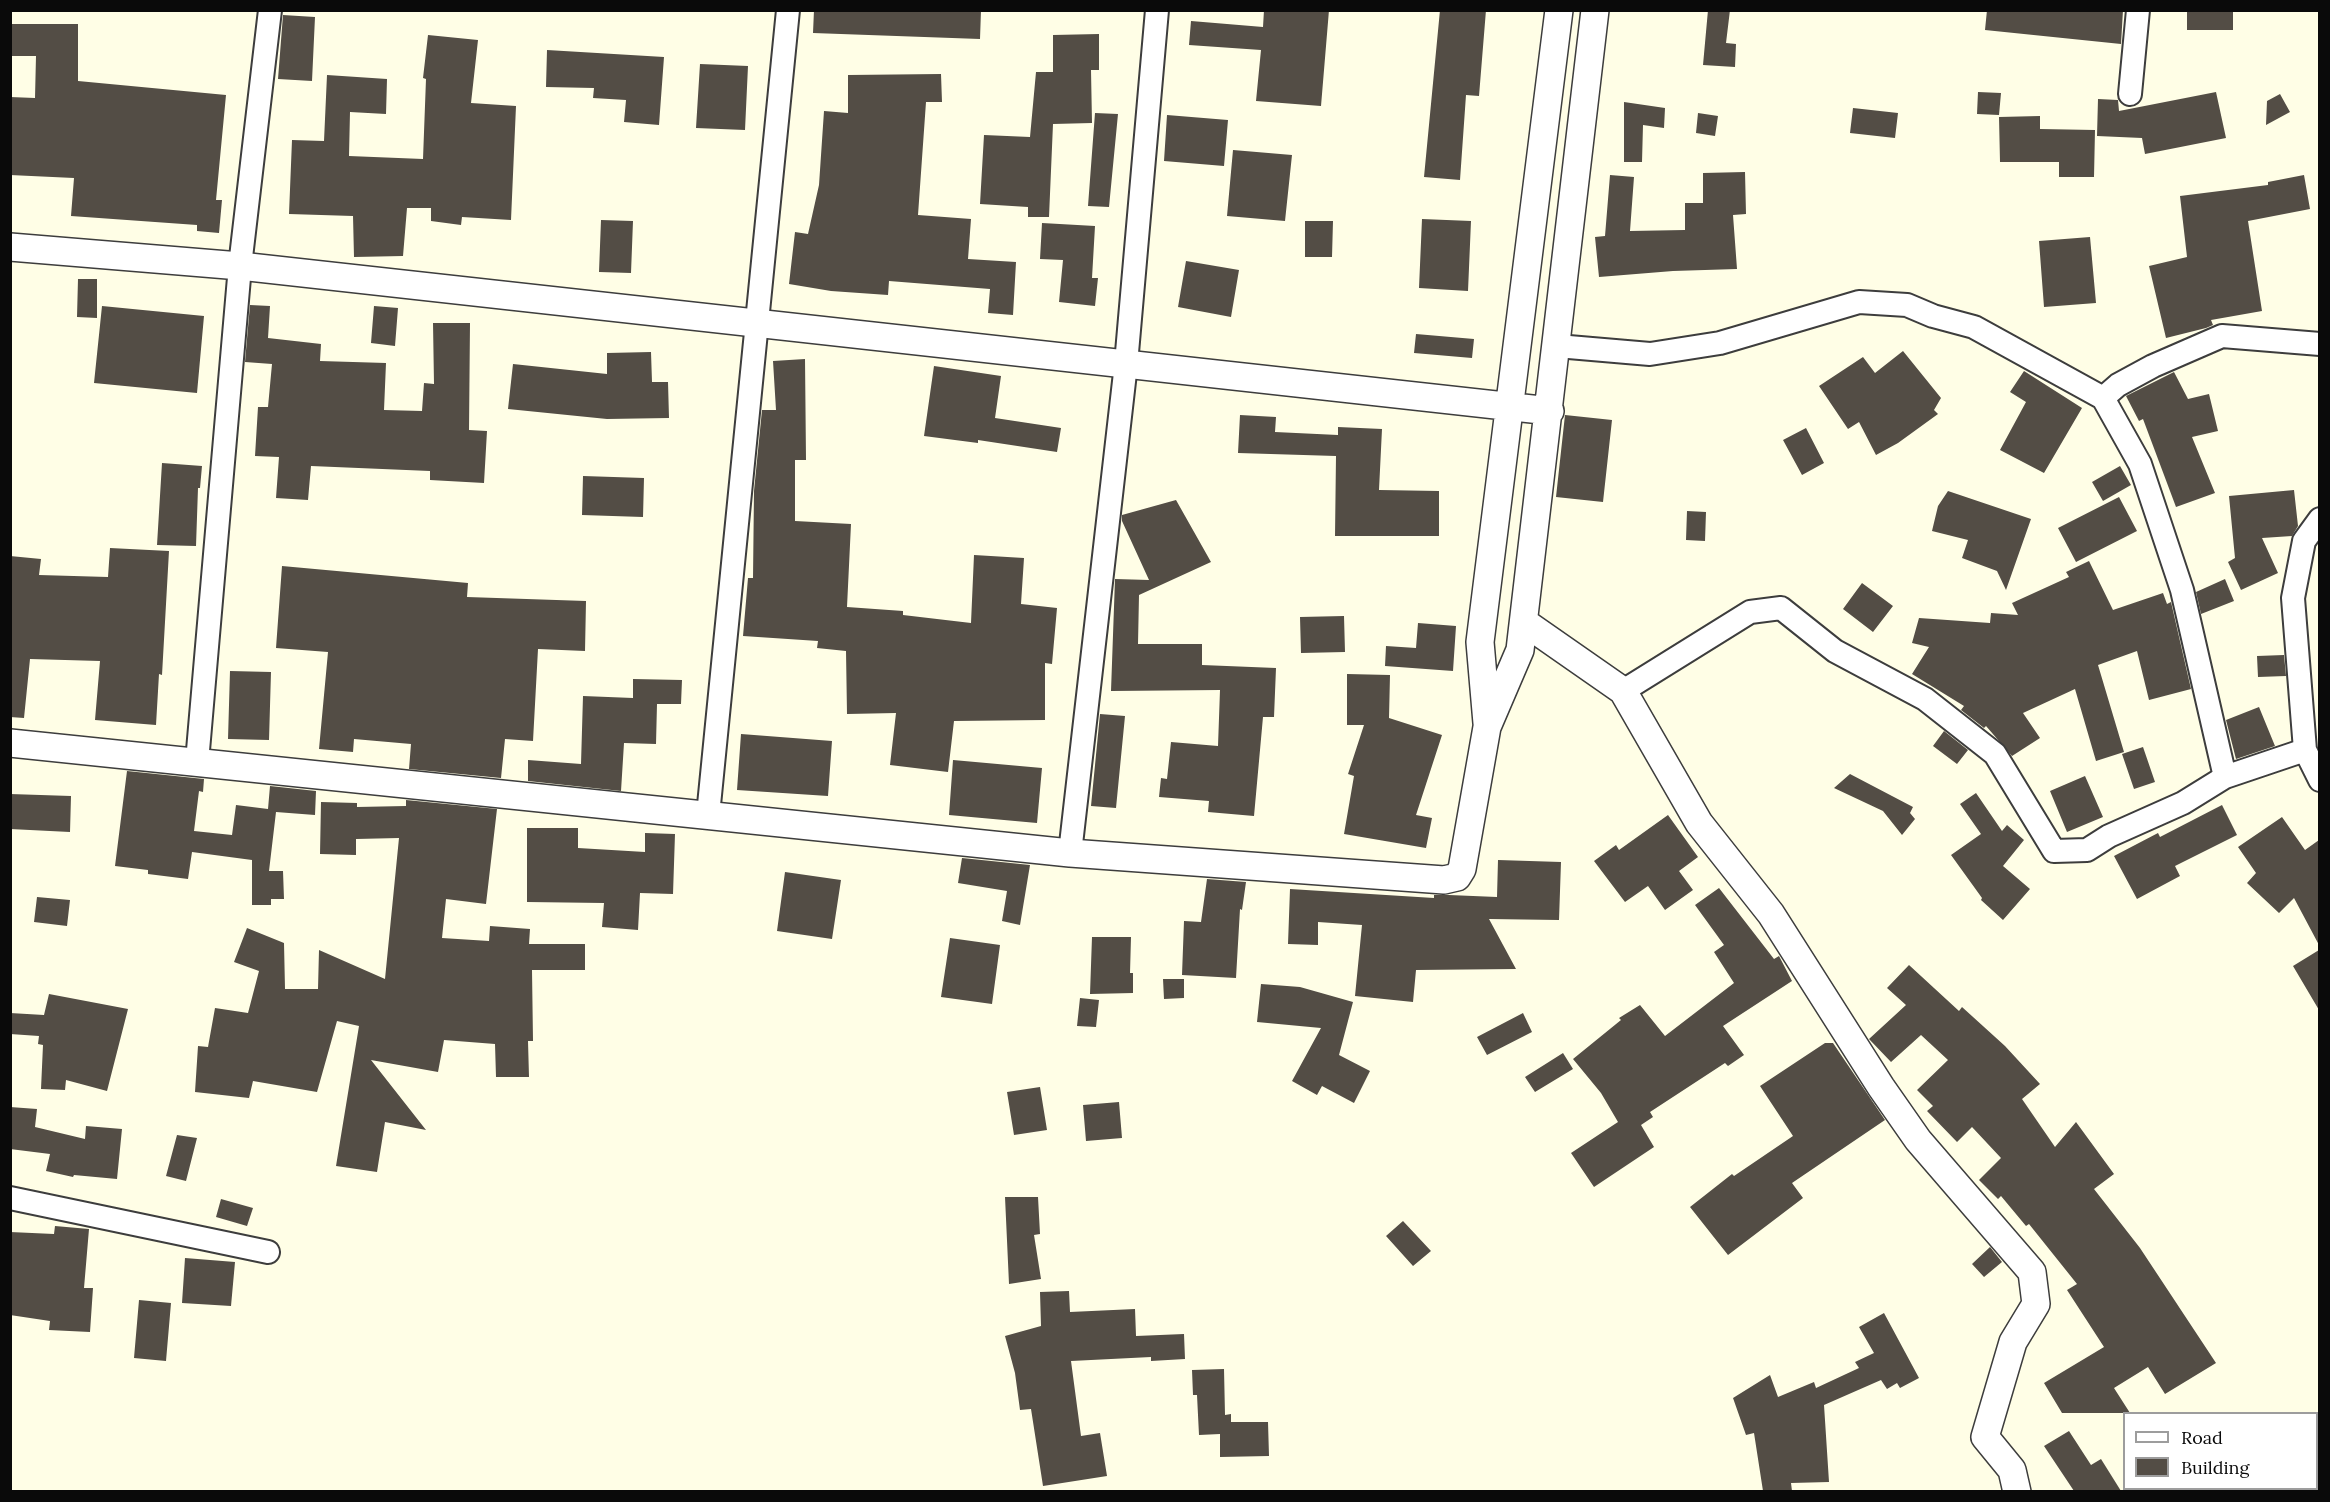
<!DOCTYPE html>
<style>
body{margin:0}
#map{position:relative;width:2330px;height:1502px;overflow:hidden;background:#fffee6;font-family:Lora,serif}
canvas{display:block}
.frame{position:absolute;inset:0;border:12px solid #0a0a0a;pointer-events:none}
.legend{position:absolute;left:2123px;top:1412px;width:195px;height:78px;box-sizing:border-box;background:#fff;border:2px solid #9d9d9d;margin:0;padding:8px 10px;list-style:none;font-size:18px;color:#0a0a0a}
.legend li{display:flex;align-items:center;gap:12px;height:30px}
.legend b{width:30px;border:2px solid #9d9d9d}
</style>
<div id="map">
<canvas width="2330" height="1502"></canvas>
<div class="frame"></div>
<ul class="legend">
<li><b style="height:8px;background:#fff"></b>Road</li>
<li><b style="height:16px;background:#534d45"></b>Building</li>
</ul>
</div>
<script>
const ctx = document.querySelector('canvas').getContext('2d');
ctx.lineJoin = 'round';
function fillPath(path, color) { ctx.fillStyle = color; ctx.fill(path, 'evenodd'); }
const shape = rows => new Path2D(rows.map(r => 'M' + r).join(''));
function stroke(path, color, width, dash) { ctx.strokeStyle = color; ctx.lineWidth = width; ctx.lineCap = dash ? 'butt' : 'round'; ctx.setLineDash(dash || []); ctx.stroke(path); }
fillPath(shape([
 [814,10,981,10,980,39,813,33],
 [1264,10,1329,10,1321,106,1256,101,1261,50,1189,45,1191,21,1263,27],
 [1440,10,1486,10,1479,96,1466,95,1460,180,1424,177],
 [1708,10,1730,10,1726,43,1736,44,1735,67,1703,65],
 [1987,10,2123,10,2121,44,1985,30],
 [2187,10,2233,10,2233,30,2187,30],
 [283,15,315,17,312,81,278,79],
 [10,24,78,24,78,81,226,95,216,200,222,200,219,233,197,231,197,225,71,216,74,178,10,175,10,97,35,98,36,56,10,56],
 [1099,34,1099,70,1091,70,1092,123,1053,124,1049,217,1028,217,1028,207,980,204,984,135,1030,137,1036,72,1053,72,1053,35],
 [428,35,478,40,471,103,516,106,511,220,462,217,461,225,431,221,431,208,407,208,403,256,354,257,353,216,289,214,292,140,324,141,327,75,387,79,386,114,350,112,349,156,423,159,426,79,423,78],
 [547,50,664,57,659,125,624,122,626,100,593,98,594,88,546,87],
 [700,64,748,66,745,130,696,128],
 [941,74,942,102,926,102,918,215,971,219,968,259,1016,262,1013,315,988,313,990,289,889,281,888,295,831,291,789,284,795,232,808,234,819,185,824,111,848,113,848,75],
 [1978,92,2001,93,1999,115,1977,114],
 [2216,92,2226,138,2145,154,2142,138,2097,136,2098,99,2118,100,2119,111],
 [2280,94,2290,112,2266,125,2267,101],
 [1624,102,1665,108,1664,128,1643,125,1642,162,1624,162],
 [1853,108,1898,113,1895,138,1850,133],
 [1095,113,1118,114,1109,207,1088,206],
 [1698,113,1718,116,1715,136,1696,133],
 [1167,115,1228,120,1224,166,1164,161],
 [2040,116,2040,129,2095,130,2094,177,2059,177,2059,162,2000,162,1999,117],
 [1233,150,1292,155,1285,221,1227,216],
 [1745,172,1746,214,1733,215,1737,269,1673,271,1599,277,1595,237,1605,236,1610,175,1634,177,1630,231,1685,230,1685,203,1703,203,1703,173],
 [2304,175,2310,209,2248,221,2262,311,2211,320,2213,325,2206,328,2166,338,2149,266,2187,257,2180,196,2268,185,2268,182],
 [1422,219,1471,221,1468,291,1419,288],
 [601,220,633,221,631,273,599,272],
 [1305,221,1333,221,1332,257,1305,257],
 [1042,223,1095,226,1092,278,1098,278,1095,306,1059,302,1063,260,1040,259],
 [2090,237,2096,303,2044,307,2039,241],
 [1186,261,1239,270,1231,317,1178,307],
 [78,279,97,279,97,318,77,317],
 [250,305,270,306,268,338,321,344,320,361,386,363,384,410,422,411,424,383,434,384,433,323,470,323,469,430,487,431,484,483,430,480,430,471,311,466,308,500,276,498,279,457,255,456,258,407,268,407,272,364,245,362],
 [102,306,204,316,197,393,94,383],
 [374,306,398,308,395,346,371,343],
 [1416,334,1474,339,1472,358,1414,353],
 [1903,351,1941,398,1934,410,1938,414,1898,443,1876,455,1859,422,1848,429,1819,386,1863,357,1875,373],
 [651,352,652,382,668,382,669,418,607,419,508,409,513,364,607,374,607,353],
 [805,359,806,460,795,460,795,521,851,524,847,607,903,611,903,615,971,623,974,555,1024,558,1021,604,1057,608,1052,664,1045,663,1045,720,954,721,948,772,890,765,896,713,847,714,846,651,817,648,818,641,743,636,748,578,753,578,754,491,762,410,776,410,773,361],
 [934,366,1001,376,995,418,1061,428,1057,452,978,440,978,443,924,436],
 [2024,371,2082,408,2044,473,2000,450,2026,402,2010,392],
 [2174,372,2188,399,2209,394,2218,431,2192,437,2215,493,2176,507,2143,419,2139,421,2126,396],
 [1240,415,1276,417,1275,432,1338,435,1338,427,1382,429,1379,490,1439,491,1439,536,1335,536,1336,456,1238,453],
 [1565,415,1612,420,1603,502,1556,497],
 [1806,428,1824,463,1802,475,1783,440],
 [162,463,202,466,200,488,198,488,196,546,157,545],
 [2120,466,2131,485,2103,501,2092,482],
 [583,476,644,478,643,517,582,515],
 [2294,490,2298,526,2292,536,2262,538,2278,573,2241,590,2228,562,2235,558,2229,496],
 [1948,491,2031,519,2006,590,1997,571,1962,558,1968,540,1932,531,1938,506],
 [2119,497,2137,531,2076,562,2058,528],
 [1176,500,1211,562,1139,595,1138,644,1202,644,1202,665,1276,668,1274,717,1263,717,1254,816,1208,812,1209,801,1159,797,1161,778,1167,779,1171,742,1218,746,1220,690,1111,691,1115,579,1149,580,1122,521,1122,515],
 [1687,511,1706,512,1705,541,1686,540],
 [110,548,169,551,162,675,159,674,156,725,95,720,100,661,30,659,24,718,10,717,10,556,41,559,39,575,108,577],
 [2089,561,2113,610,2163,593,2167,604,2171,602,2191,689,2149,700,2137,651,2098,665,2124,752,2096,761,2075,689,2023,713,2040,738,2012,756,1986,726,1984,728,1961,710,1964,706,1912,674,1929,647,1912,643,1919,618,1990,623,1991,613,2018,615,2012,603,2069,577,2066,572],
 [282,566,468,583,467,597,586,601,585,651,538,649,533,741,505,739,501,778,409,769,411,744,354,739,353,752,319,749,328,652,276,648],
 [2225,579,2234,601,2201,614,2196,592],
 [1862,583,1893,606,1873,632,1843,609],
 [1344,616,1345,652,1301,653,1300,617],
 [1418,623,1456,626,1453,671,1385,666,1386,646,1416,648],
 [2284,655,2286,676,2258,677,2257,656],
 [230,671,271,672,269,740,228,739],
 [1347,674,1390,675,1389,718,1442,735,1416,815,1432,818,1426,848,1344,834,1354,776,1348,774,1364,725,1347,725],
 [633,679,682,680,681,704,657,704,656,744,624,743,621,791,528,781,528,760,581,764,583,696,633,698],
 [2259,707,2275,746,2236,759,2226,720],
 [1100,714,1125,716,1116,808,1091,806],
 [1944,731,1968,750,1957,764,1933,746],
 [741,734,832,741,828,796,737,790],
 [2143,747,2155,782,2134,789,2122,754],
 [953,760,1042,768,1037,823,949,815],
 [127,771,204,779,203,792,199,791,194,831,232,835,236,805,268,809,270,786,316,791,315,815,276,812,269,871,283,871,284,899,271,899,271,905,252,905,252,860,192,852,188,879,148,874,148,870,115,866],
 [1850,774,1913,807,1910,813,1915,819,1902,835,1883,811,1834,788],
 [2085,776,2103,817,2067,832,2050,791],
 [1976,793,2002,831,2007,825,2024,840,2003,866,2030,889,2003,920,1981,900,1982,898,1951,855,1981,834,1960,804],
 [10,794,71,796,70,832,10,829],
 [406,800,497,809,486,904,446,899,442,938,489,941,490,926,530,929,529,944,585,944,585,970,532,970,533,1041,528,1041,529,1077,496,1077,495,1044,444,1040,438,1072,371,1060,426,1130,385,1122,377,1172,336,1166,359,1026,337,1021,317,1092,253,1081,249,1098,195,1092,198,1046,208,1047,215,1008,248,1013,259,971,234,962,247,928,284,943,285,989,318,989,319,950,385,979,399,838,356,839,356,855,320,854,321,802,357,803,357,807,406,806],
 [2222,805,2237,835,2175,866,2180,876,2137,899,2114,856,2158,833,2160,837],
 [1668,815,1698,857,1679,871,1693,890,1665,910,1648,886,1625,902,1594,861,1616,845,1619,850],
 [2282,817,2305,850,2319,840,2319,945,2294,898,2279,913,2247,883,2256,873,2238,847],
 [527,828,578,828,578,848,645,852,645,833,675,834,673,894,640,893,638,930,602,927,604,903,527,902],
 [962,858,1030,865,1020,925,1002,921,1007,891,958,883],
 [1498,860,1561,862,1559,920,1489,919,1516,969,1416,970,1413,1002,1355,996,1362,925,1318,922,1318,945,1288,944,1290,889,1434,898,1434,895,1449,895,1497,897],
 [785,872,841,880,832,939,777,931],
 [1207,879,1246,882,1242,910,1240,909,1236,978,1182,975,1184,921,1201,922],
 [1719,888,1774,959,1779,956,1792,981,1723,1026,1744,1055,1728,1066,1725,1063,1650,1112,1653,1117,1641,1125,1654,1147,1594,1187,1571,1153,1618,1122,1601,1093,1573,1059,1621,1020,1619,1018,1640,1005,1665,1036,1734,983,1714,952,1724,945,1695,905],
 [37,897,70,900,67,926,34,922],
 [1092,937,1131,937,1130,973,1133,973,1133,993,1090,994],
 [950,938,1000,945,992,1004,941,997],
 [2319,950,2319,1010,2293,966],
 [1909,965,1959,1011,1962,1007,2005,1046,2040,1084,2022,1099,2055,1147,2076,1122,2114,1174,2094,1189,2140,1248,2216,1363,2165,1394,2148,1367,2114,1388,2130,1413,2062,1413,2044,1383,2104,1347,2067,1290,2077,1284,2029,1224,2026,1226,2001,1196,1998,1199,1979,1180,2001,1158,1972,1127,1957,1142,1927,1111,1933,1106,1917,1090,1948,1060,1921,1035,1891,1062,1869,1039,1906,1005,1887,988],
 [1163,979,1184,979,1184,998,1164,999],
 [1261,984,1300,987,1353,1002,1339,1055,1370,1071,1354,1103,1322,1086,1317,1095,1292,1081,1321,1028,1257,1022],
 [49,994,128,1009,107,1091,66,1080,65,1090,41,1089,43,1045,38,1044,39,1036,10,1034,10,1013,44,1015],
 [1080,998,1099,1000,1096,1027,1077,1026],
 [1523,1013,1532,1032,1487,1055,1477,1037],
 [1825,1043,1833,1043,1885,1120,1792,1183,1803,1198,1728,1255,1690,1207,1732,1174,1734,1176,1793,1136,1760,1086],
 [1563,1053,1573,1069,1535,1092,1525,1077],
 [1040,1087,1047,1130,1014,1135,1007,1092],
 [1119,1102,1122,1138,1086,1141,1083,1105],
 [10,1107,37,1109,35,1127,85,1139,86,1126,122,1129,117,1179,74,1175,73,1177,46,1171,50,1154,10,1149],
 [177,1135,197,1138,186,1181,166,1176],
 [1005,1197,1038,1197,1040,1234,1034,1235,1041,1279,1009,1284],
 [221,1199,253,1208,247,1226,216,1217],
 [1403,1221,1431,1251,1413,1266,1386,1236],
 [55,1226,89,1229,84,1288,93,1288,90,1332,49,1330,50,1321,10,1315,10,1232,54,1234],
 [1990,1247,2002,1262,1984,1277,1972,1264],
 [185,1258,235,1262,231,1306,182,1303],
 [1069,1291,1070,1312,1135,1309,1136,1336,1184,1334,1185,1359,1151,1361,1151,1357,1071,1361,1081,1436,1100,1433,1107,1476,1043,1486,1031,1409,1020,1410,1015,1373,1005,1336,1041,1326,1040,1292],
 [139,1300,171,1303,166,1361,134,1358],
 [1884,1313,1919,1378,1900,1388,1897,1383,1887,1389,1881,1380,1824,1405,1829,1482,1791,1483,1792,1491,1763,1491,1754,1433,1746,1435,1733,1398,1770,1375,1778,1397,1814,1382,1816,1388,1859,1368,1855,1362,1874,1353,1859,1327],
 [1224,1369,1225,1415,1231,1414,1231,1422,1268,1422,1269,1456,1220,1457,1220,1434,1199,1435,1197,1395,1193,1395,1192,1370],
 [2069,1431,2091,1465,2101,1459,2121,1491,2074,1491,2044,1446]
]), '#534d45');
const minor = shape([
 [2130,94,2138,10],
 [1557,346,1650,354,1720,343,1859,302,1907,305,1933,316,1974,327,2103,398,2140,464,2182,590,2225,777],
 [2103,398,2118,385,2153,366,2222,336,2320,344],
 [2320,519,2304,541,2293,598,2305,750,2320,780],
 [1623,691,1750,612,1781,608,1835,651,1925,699,1995,754,2054,851,2087,850,2109,836,2183,803,2225,777,2305,750],
 [197,762,240,266,270,10],
 [708,815,788,10],
 [1070,853,1126,364,1157,10],
 [10,1198,268,1252]
]);
const tertiary = shape([
 [10,247,240,266,1550,411],
 [1524,622,1623,691,1699,823,1771,914,1881,1087,1918,1140,2032,1272,2036,1304,2013,1342,1985,1437,2012,1470,2017,1492],
 [1487,723,1480,642,1559,10],
 [10,743,1070,853,1444,880,1457,877,1462,869,1487,727,1520,650,1595,10]
]);
stroke(minor, '#3d3d3d', 26);
stroke(tertiary, '#3d3d3d', 30);
stroke(minor, '#fff', 22);
stroke(tertiary, '#fff', 27);
</script>
